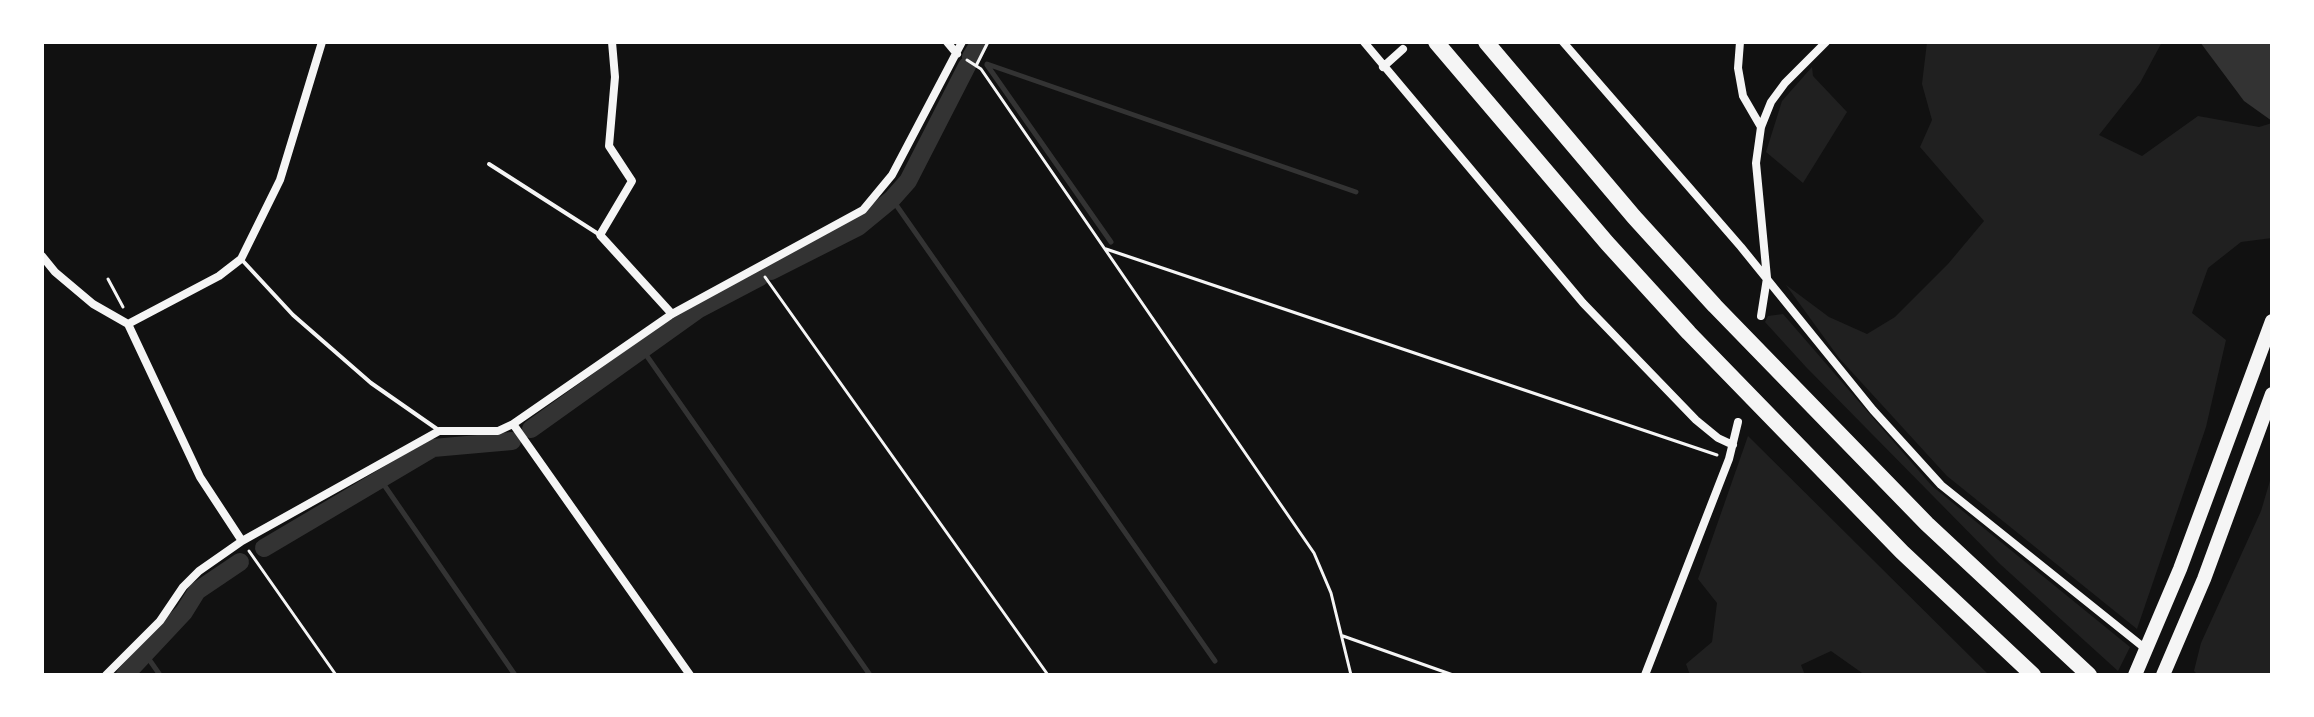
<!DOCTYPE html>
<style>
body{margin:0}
#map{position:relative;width:2314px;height:717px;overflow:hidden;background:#111;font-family:"IBM Plex Sans",sans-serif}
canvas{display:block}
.frame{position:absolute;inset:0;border:44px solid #fff;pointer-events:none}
</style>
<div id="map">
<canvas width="2314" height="717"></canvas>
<div class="frame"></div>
</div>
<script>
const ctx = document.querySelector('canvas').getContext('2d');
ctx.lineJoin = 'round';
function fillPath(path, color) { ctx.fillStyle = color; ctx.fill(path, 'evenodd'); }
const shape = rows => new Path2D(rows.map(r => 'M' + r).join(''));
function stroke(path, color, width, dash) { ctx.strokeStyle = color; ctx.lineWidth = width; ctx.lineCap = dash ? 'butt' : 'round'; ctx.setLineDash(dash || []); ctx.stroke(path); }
fillPath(shape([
 [1927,42,2162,42,2140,83,2099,135,2142,156,2198,116,2259,127,2272,123,2272,238,2241,242,2208,268,2192,313,2226,340,2206,427,2137,629,1947,476,1839,358,1786,285,1829,317,1867,334,1895,317,1948,264,1984,221,1920,147,1932,120,1922,84],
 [1812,67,1813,76,1847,112,1803,183,1766,152,1782,101],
 [1783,314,1932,486,2130,647,2118,671,2000,564,1806,367,1765,322,1768,316],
 [1748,436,1989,675,1865,675,1831,651,1801,665,1805,675,1690,675,1686,664,1712,642,1717,603,1698,579],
 [2272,474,2272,675,2198,675,2194,671,2201,643,2261,511]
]), '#202020');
fillPath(shape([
 [2200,42,2272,42,2272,121,2244,101]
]), '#333');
stroke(shape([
 [987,64,1356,192],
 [987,65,1111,242],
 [892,199,1215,661],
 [642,349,870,675],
 [380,479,515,675],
 [146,655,160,675]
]), '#333', 5);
stroke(shape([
 [971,57,980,42],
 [771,271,858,227,892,199,908,181,967,66],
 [531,429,699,309,760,277],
 [264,548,433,448,512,441],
 [125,675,184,612,197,591,240,562]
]), '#333', 18);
stroke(shape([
 [967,60,981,69,1314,553,1331,593,1351,675],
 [976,66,988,42],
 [1106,249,1717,455],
 [765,277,1048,675],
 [108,279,123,307],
 [249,551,336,675],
 [1343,636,1453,675]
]), '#f5f5f5', 3);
stroke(shape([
 [489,164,600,235],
 [242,260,293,315,371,383,437,429]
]), '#f5f5f5', 4);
stroke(shape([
 [612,42,615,77,609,146,632,181,600,235,672,314],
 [947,42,957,54],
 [1364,42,1583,303,1696,420,1718,438,1733,445],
 [1563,42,1741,247,1873,410,1941,485,2147,650],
 [1740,42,1738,68,1743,96,1761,127],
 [1383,67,1403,49],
 [42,256,55,272,93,304,128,324,200,477,242,541],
 [1761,316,1767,278,1756,163,1761,127,1771,102,1785,83,1826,42],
 [128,324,219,276,241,259,280,180,322,42],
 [513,424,690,675],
 [106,675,160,621,183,587,199,571,242,541,439,431,498,431,513,424,672,314,863,210,892,175,962,42],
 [1645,675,1729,459,1738,422]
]), '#f5f5f5', 8);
stroke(shape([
 [2135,675,2180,569,2272,321],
 [2163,675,2204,579,2272,394]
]), '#f5f5f5', 14);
stroke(shape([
 [1436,42,1607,243,1689,333,1902,552,2033,675],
 [1486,42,1634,217,1715,306,1927,524,2089,675]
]), '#f5f5f5', 16);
</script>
